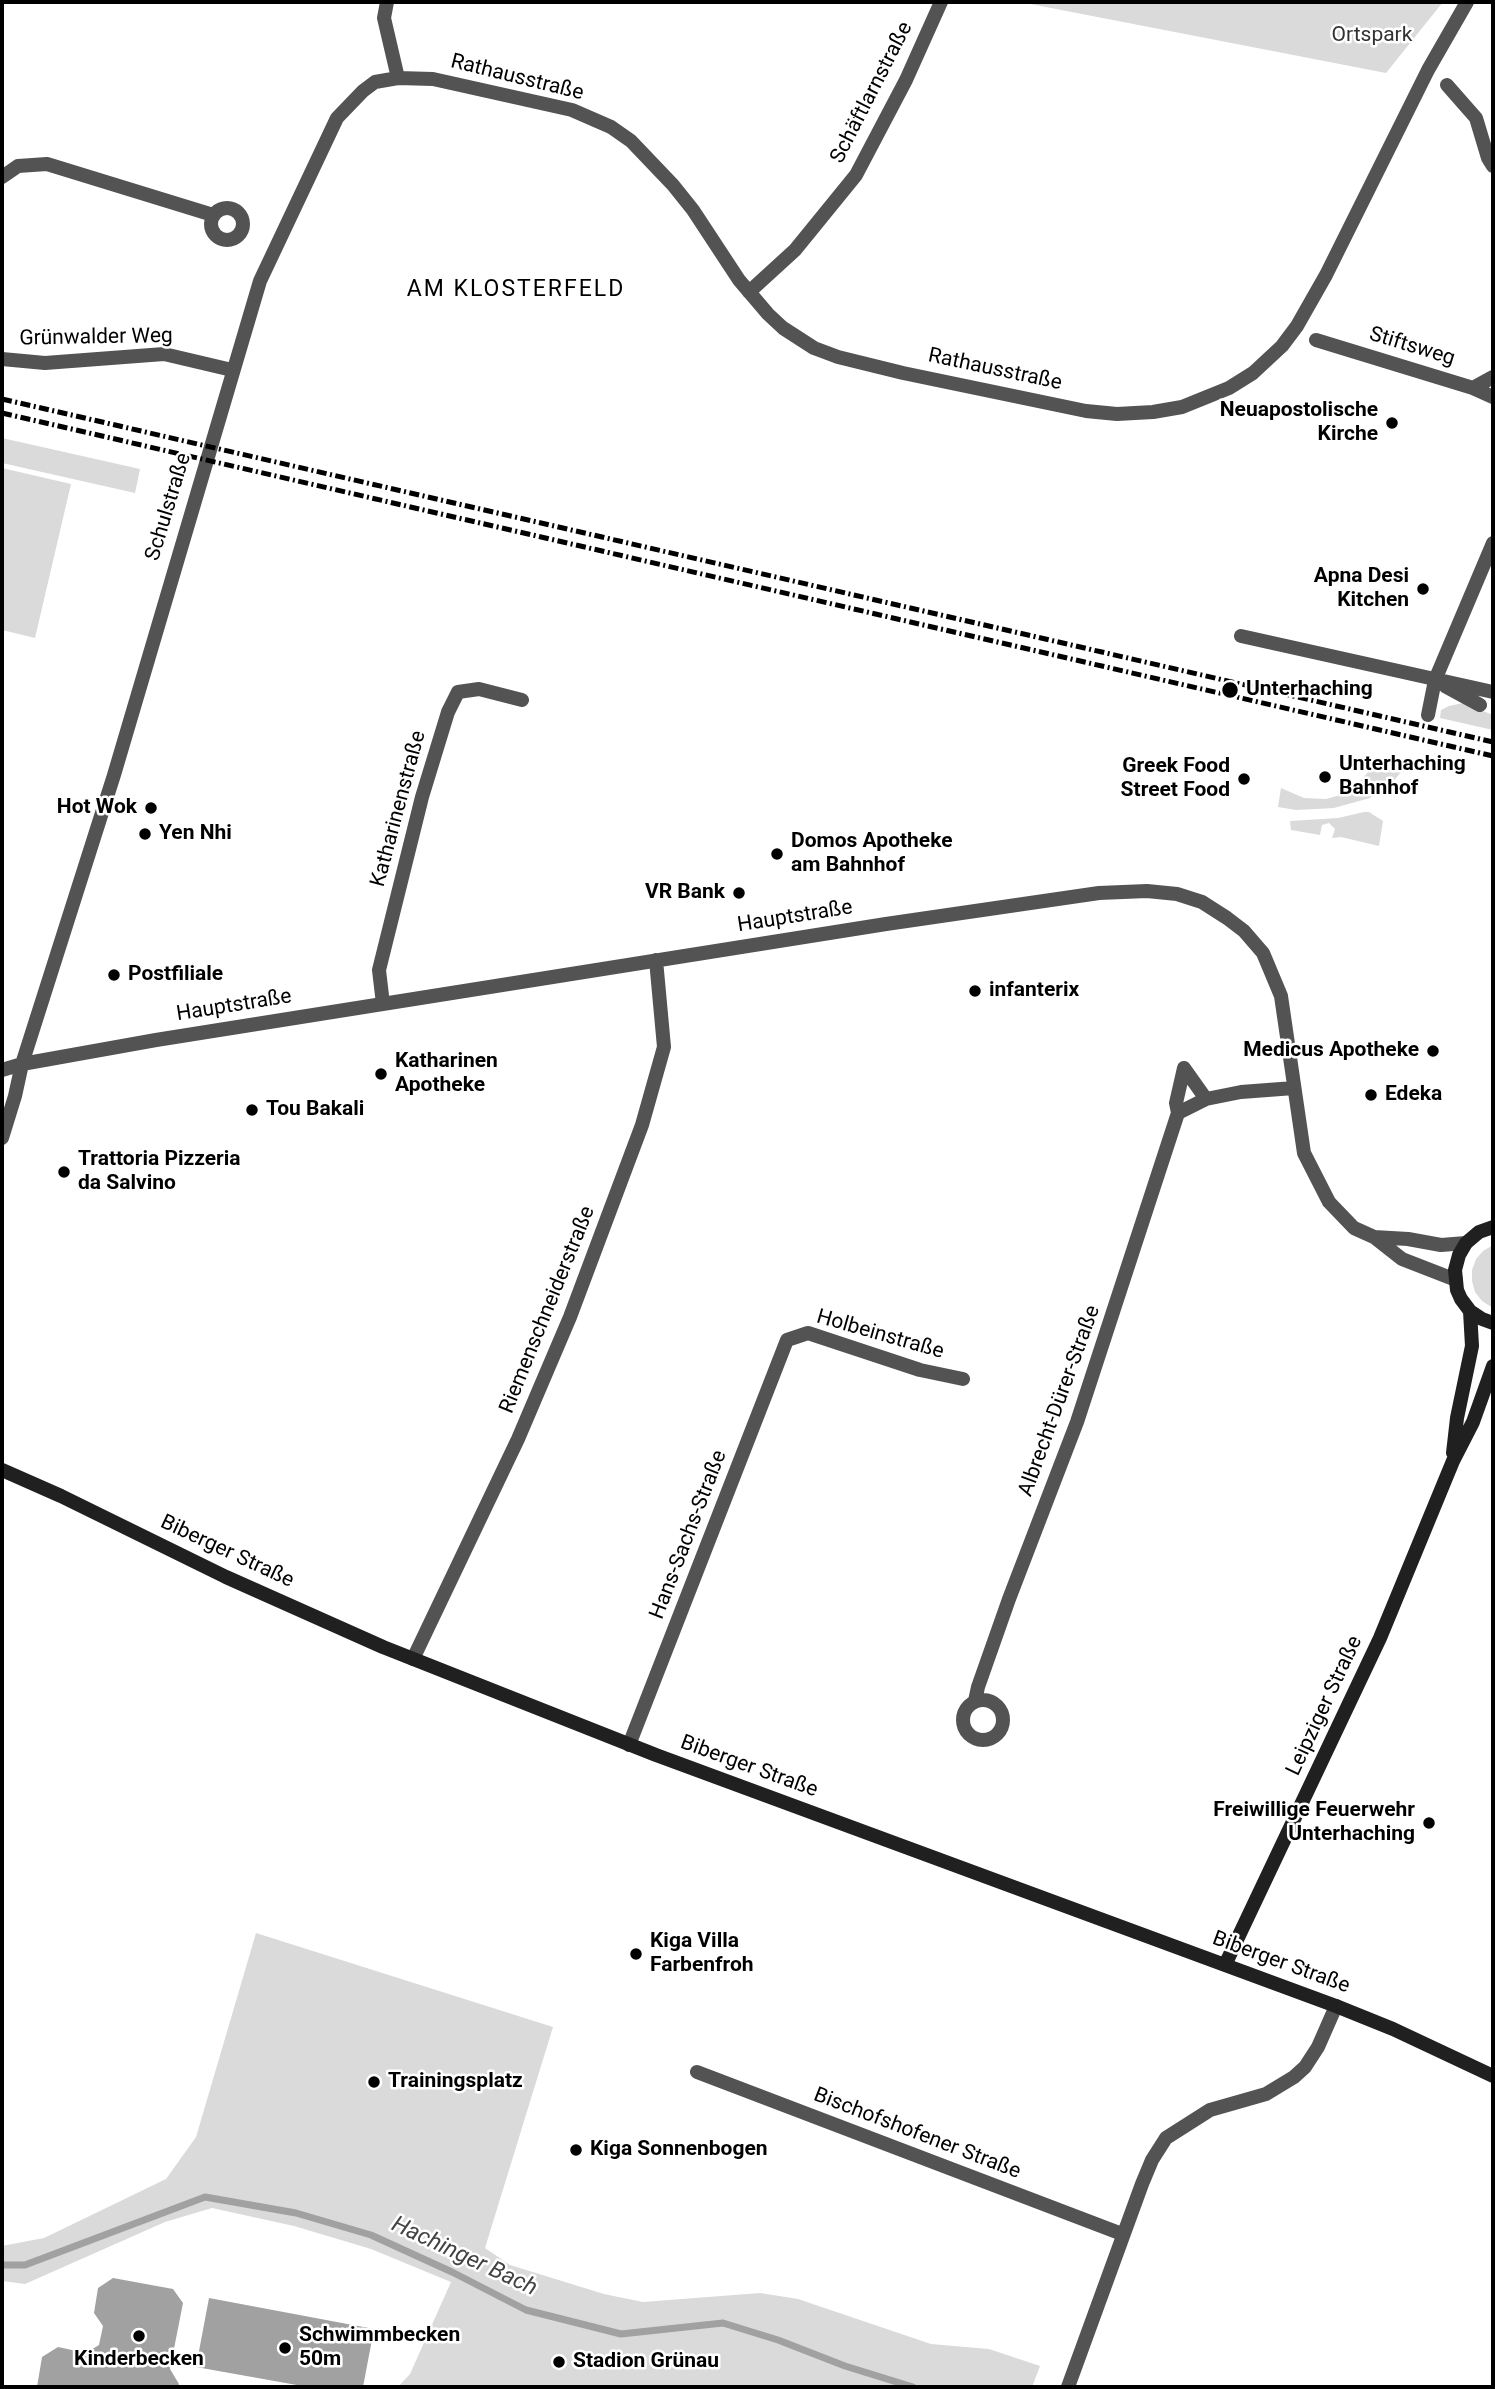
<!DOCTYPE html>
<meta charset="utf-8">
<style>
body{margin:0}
#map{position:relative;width:1495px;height:2389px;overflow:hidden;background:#fff;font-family:Roboto,sans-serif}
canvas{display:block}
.frame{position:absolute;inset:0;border:4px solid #000;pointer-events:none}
</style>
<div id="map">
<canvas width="1495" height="2389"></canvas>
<div class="frame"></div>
</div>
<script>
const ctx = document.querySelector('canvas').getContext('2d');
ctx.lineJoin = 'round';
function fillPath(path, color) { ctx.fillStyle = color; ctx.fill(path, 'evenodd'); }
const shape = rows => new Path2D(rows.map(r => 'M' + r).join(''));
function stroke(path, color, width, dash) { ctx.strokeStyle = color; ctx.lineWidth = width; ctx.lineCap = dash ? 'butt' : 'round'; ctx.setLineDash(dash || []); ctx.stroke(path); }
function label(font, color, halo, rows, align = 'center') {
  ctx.font = font + ' Roboto,sans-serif'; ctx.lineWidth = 5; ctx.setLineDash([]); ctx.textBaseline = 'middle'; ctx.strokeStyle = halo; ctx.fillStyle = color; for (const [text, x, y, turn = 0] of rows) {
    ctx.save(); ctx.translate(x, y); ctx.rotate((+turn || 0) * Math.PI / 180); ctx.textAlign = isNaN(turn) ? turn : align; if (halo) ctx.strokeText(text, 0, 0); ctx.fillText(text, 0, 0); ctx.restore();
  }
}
fillPath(shape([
 [1020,2,1443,2,1386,73],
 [2,438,140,469,135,493,2,463],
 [2,468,71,484,35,638,2,630],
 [1463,703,1493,715,1493,730,1440,718,1441,710,1449,706],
 [1381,763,1404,768,1393,782,1370,798,1334,808,1296,810,1278,807,1281,788,1304,798,1326,799,1337,796,1356,786,1375,764],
 [1364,812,1369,812,1383,821,1379,846,1341,837,1332,838,1335,829,1329,823,1322,825,1320,835,1291,830,1290,821,1338,818],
 [1493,1245,1493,1308,1482,1301,1475,1292,1472,1281,1472,1270,1476,1259,1483,1251],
 [256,1933,553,2027,485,2248,510,2265,604,2294,643,2302,760,2293,798,2299,931,2344,989,2349,1040,2366,1032,2387,398,2387,410,2374,451,2282,371,2249,294,2226,212,2208,165,2222,25,2284,2,2281,2,2246,44,2238,166,2179,196,2137]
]), '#dadada');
fillPath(shape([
 [113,2278,173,2289,183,2303,170,2369,179,2384,178,2387,37,2387,42,2357,58,2347,86,2353,99,2345,103,2326,94,2313,98,2288],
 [209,2298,374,2329,363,2387,308,2387,196,2367]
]), '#a1a1a1');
stroke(shape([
 [2,2265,25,2265,205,2197,296,2213,371,2235,452,2272,526,2310,621,2334,723,2323,778,2340,845,2366,913,2387]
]), '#a1a1a1', 7);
stroke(shape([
 [387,2,384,18,398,78],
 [1447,85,1476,118,1488,158,1493,166],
 [2,177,18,166,47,164,213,215],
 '211 224a16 16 0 1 1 32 0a16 16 0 1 1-32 0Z',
 [749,292,795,250,856,175,906,80,941,2],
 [1316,340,1473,388,1493,397],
 [2,359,45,363,164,354,232,370],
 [1473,388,1493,377],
 [1241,636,1493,692],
 [1445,686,1480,705],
 [1428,715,1435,680,1493,543],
 [383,1004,379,970,422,797,448,712,458,692,479,689,522,700],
 [1184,1068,1206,1099],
 [2,1070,22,1064,156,1040,886,924,1099,893,1147,891,1177,894,1202,902,1227,918,1244,931,1263,953,1281,996,1304,1153,1329,1202,1354,1228,1374,1237,1402,1259,1456,1280],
 [1178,1113,1176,1103,1184,1068],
 [2,1138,15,1096,22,1064,114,775,260,281,337,118,363,91,375,82,398,78,433,79,572,110,611,127,631,141,673,185,693,210,739,280,768,314,783,328,814,348,838,357,903,373,1086,411,1117,414,1153,412,1182,407,1229,388,1253,373,1282,346,1297,326,1326,275,1428,70,1467,2],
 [1374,1237,1408,1239,1441,1245,1466,1243],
 [413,1659,518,1439,570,1317,642,1125,664,1047,656,960],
 '963 1720a20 20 0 1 1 40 0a20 20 0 1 1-40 0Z',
 [975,1701,978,1687,1009,1599,1077,1422,1178,1113,1206,1099,1241,1092,1294,1088],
 [629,1745,787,1340,808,1333,920,1370,963,1379],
 [697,2072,1122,2234],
 [1068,2387,1142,2184,1152,2160,1166,2138,1210,2110,1266,2094,1294,2077,1305,2067,1318,2047,1336,2006]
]), '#535353', 14);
stroke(shape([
 [1493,1227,1479,1232,1466,1243,1459,1255,1455,1270,1457,1290,1461,1299,1470,1311,1482,1319,1493,1323],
 [1453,1453,1457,1418,1472,1346,1470,1311],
 [2,1470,61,1496,226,1577,383,1647,656,1755,1336,2006,1393,2029,1493,2076],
 [1225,1965,1380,1638,1453,1461,1473,1422,1493,1366]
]), '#202020', 14);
stroke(shape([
 [2,399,1493,742],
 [2,413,1493,756]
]), '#000', 5, [10, 3.5, 2, 3.5]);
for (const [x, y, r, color] of [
 [1392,423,7,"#000"],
 [1423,589,7,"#000"],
 [1230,690,9,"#000"],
 [1325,777,7,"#000"],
 [1244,779,7,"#000"],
 [151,808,7,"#000"],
 [145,834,7,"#000"],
 [777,854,7,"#000"],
 [739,893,7,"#000"],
 [114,975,7,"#000"],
 [975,991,7,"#000"],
 [1433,1051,7,"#000"],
 [381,1074,7,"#000"],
 [1371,1095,7,"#000"],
 [252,1110,7,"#000"],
 [64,1172,7,"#000"],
 [1429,1823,7,"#000"],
 [636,1954,7,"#000"],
 [374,2082,7,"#000"],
 [576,2150,7,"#000"],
 [139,2336,7,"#000"],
 [285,2348,7,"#000"],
 [559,2362,7,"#000"]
]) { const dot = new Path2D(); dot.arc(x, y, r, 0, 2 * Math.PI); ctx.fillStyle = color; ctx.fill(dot); stroke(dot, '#fff', 2.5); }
label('21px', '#313131', '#fff', [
 ["Ortspark",1372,36]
]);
label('21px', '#000', '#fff', [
 ["Rathausstraße",517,78,14],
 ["Schäftlarnstraße",872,93,-63],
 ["Grünwalder Weg",96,338,-1],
 ["Stiftsweg",1412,347,17],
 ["Rathausstraße",995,370,12],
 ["Schulstraße",169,507,-73],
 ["Katharinenstraße",399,809,-75],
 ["Hauptstraße",795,917,-9],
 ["Hauptstraße",234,1006,-9],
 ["Riemenschneiderstraße",548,1310,-68],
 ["Holbeinstraße",880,1335,16],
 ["Albrecht-Dürer-Straße",1060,1401,-70],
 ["Hans-Sachs-Straße",689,1535,-69],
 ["Biberger Straße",227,1552,25],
 ["Leipziger Straße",1325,1706,-65],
 ["Biberger Straße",749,1767,20],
 ["Biberger Straße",1281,1963,20],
 ["Bischofshofener Straße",917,2134,21]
]);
label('bold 21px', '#000', '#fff', [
 ["Neuapostolische",1378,411,"right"],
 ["Kirche",1378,435,"right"],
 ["Apna Desi",1409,577,"right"],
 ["Kitchen",1409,601,"right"],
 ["Unterhaching",1246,690],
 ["Unterhaching",1339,765],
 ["Bahnhof",1339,789],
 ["Greek Food",1230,767,"right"],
 ["Street Food",1230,791,"right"],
 ["Hot Wok",137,808,"right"],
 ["Yen Nhi",159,834],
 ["Domos Apotheke",791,842],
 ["am Bahnhof",791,866],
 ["VR Bank",725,893,"right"],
 ["Postfiliale",128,975],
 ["infanterix",989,991],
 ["Medicus Apotheke",1419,1051,"right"],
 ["Katharinen",395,1062],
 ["Apotheke",395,1086],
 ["Edeka",1385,1095],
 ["Tou Bakali",266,1110],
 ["Trattoria Pizzeria",78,1160],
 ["da Salvino",78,1184],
 ["Freiwillige Feuerwehr",1415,1811,"right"],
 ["Unterhaching",1415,1835,"right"],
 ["Kiga Villa",650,1942],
 ["Farbenfroh",650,1966],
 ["Trainingsplatz",388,2082],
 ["Kiga Sonnenbogen",590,2150],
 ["Schwimmbecken",299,2336],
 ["50m",299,2360],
 ["Kinderbecken",139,2360,"center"],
 ["Stadion Grünau",573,2362]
], 'left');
ctx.letterSpacing = '2px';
label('23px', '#000', '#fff', [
 ["AM KLOSTERFELD",516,290]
]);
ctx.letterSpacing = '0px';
label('italic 23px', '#424242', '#fff', [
 ["Hachinger Bach",464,2257,25]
]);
</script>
